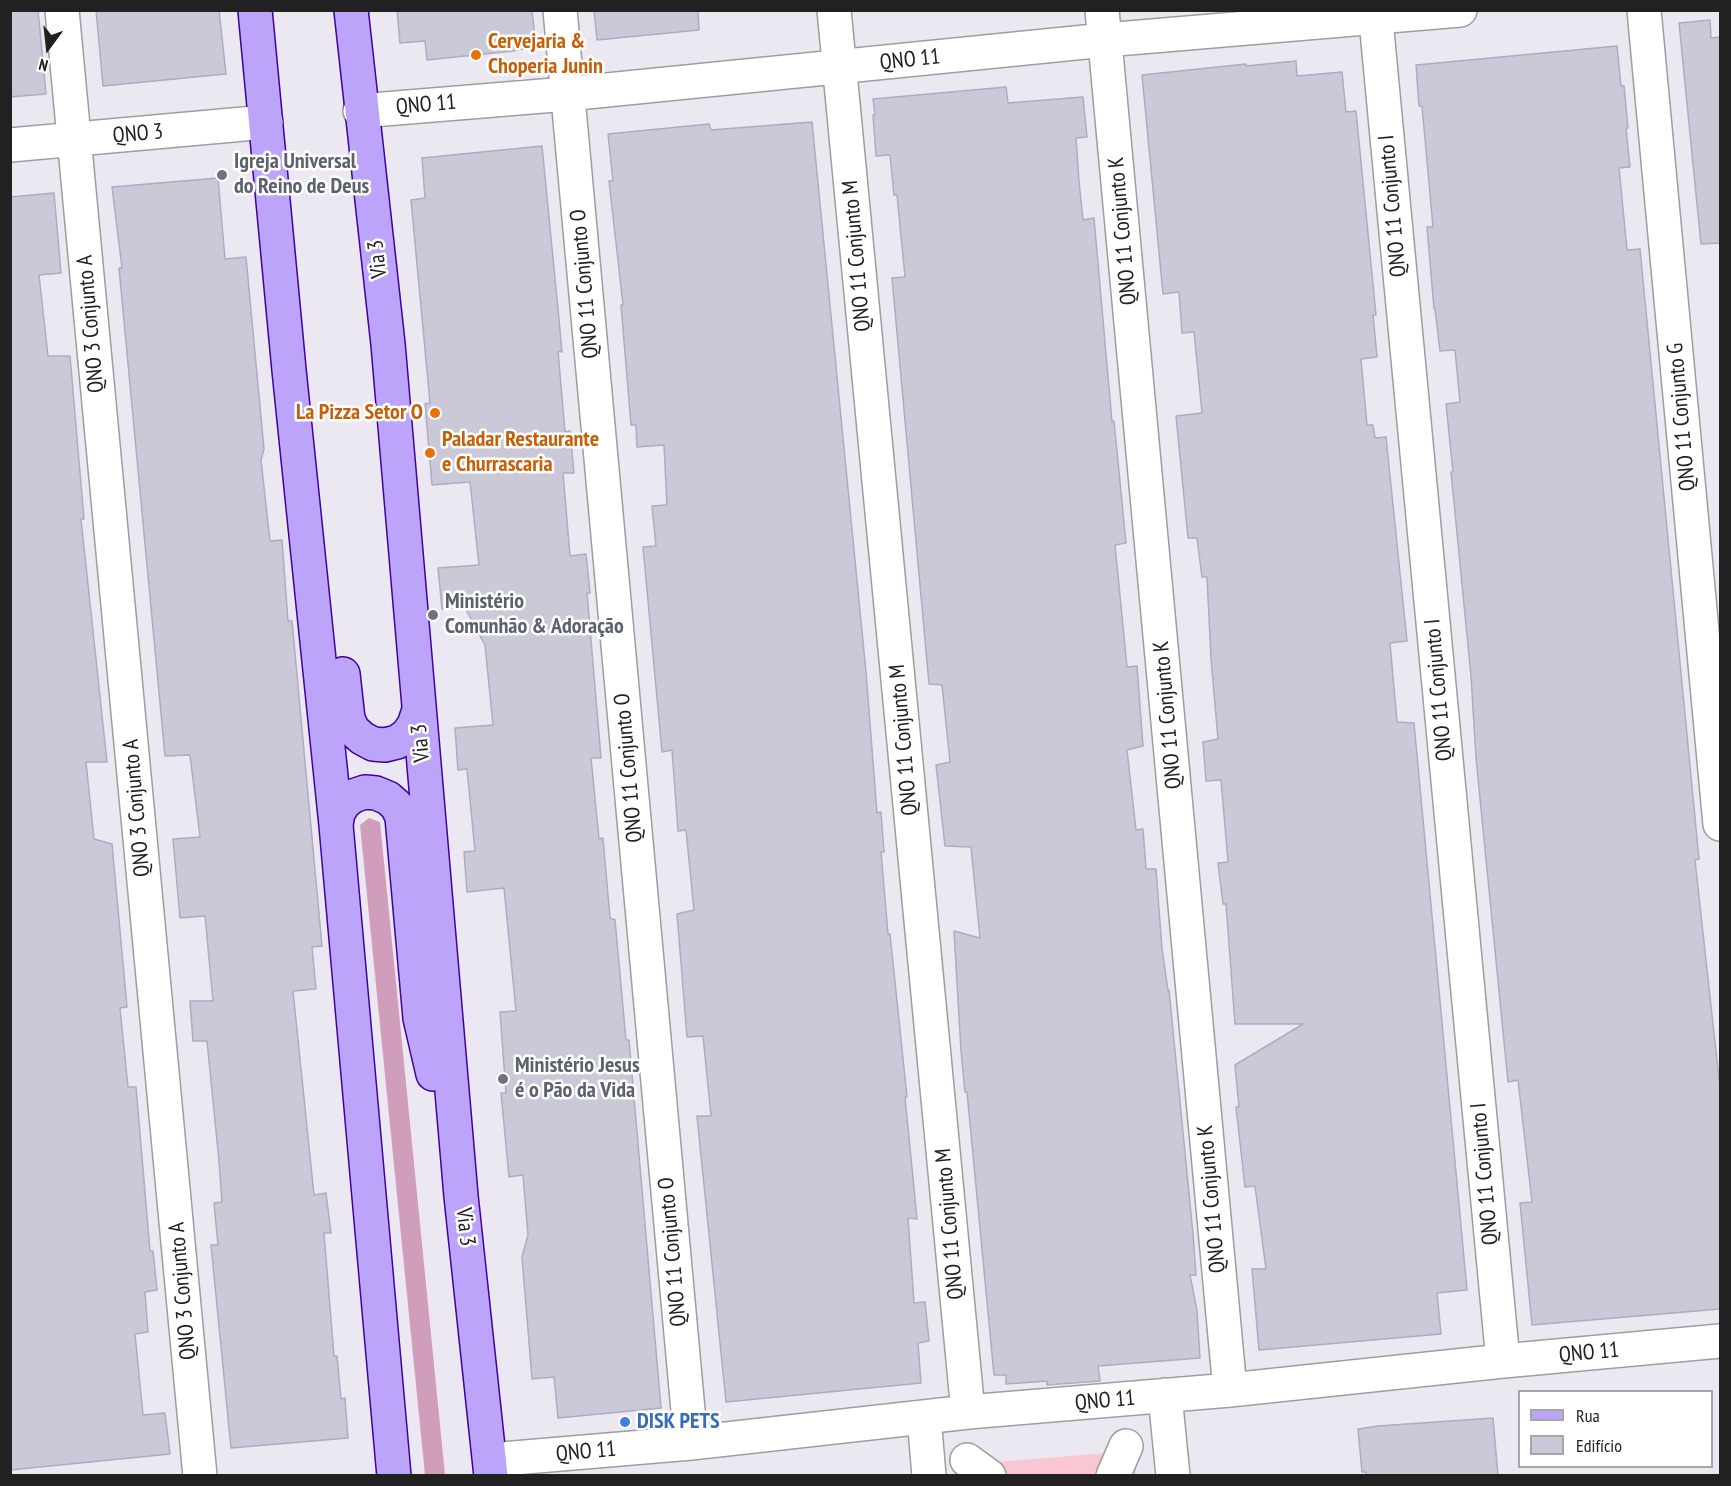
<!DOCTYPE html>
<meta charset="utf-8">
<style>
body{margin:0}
#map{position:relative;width:1731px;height:1486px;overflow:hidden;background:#ece8f1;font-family:"PT Sans Narrow",sans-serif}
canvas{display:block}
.frame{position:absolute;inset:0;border:12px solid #212121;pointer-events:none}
.legend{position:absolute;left:1518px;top:1390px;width:195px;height:78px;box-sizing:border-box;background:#fff;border:2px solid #a6a6a6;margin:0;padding:8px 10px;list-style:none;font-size:18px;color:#212121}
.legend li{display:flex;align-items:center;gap:12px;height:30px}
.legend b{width:30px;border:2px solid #a6a6a6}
.north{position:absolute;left:18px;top:18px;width:60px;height:60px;-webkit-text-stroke:4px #fff;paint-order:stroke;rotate:195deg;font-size:16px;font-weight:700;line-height:24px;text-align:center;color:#212121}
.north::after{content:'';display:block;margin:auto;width:21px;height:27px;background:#212121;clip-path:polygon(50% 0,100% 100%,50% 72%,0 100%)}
</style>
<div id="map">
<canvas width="1731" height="1486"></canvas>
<div class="frame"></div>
<ul class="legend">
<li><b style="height:8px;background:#bda4fb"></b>Rua</li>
<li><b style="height:16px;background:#cbc8d8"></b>Edifício</li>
</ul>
<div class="north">N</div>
</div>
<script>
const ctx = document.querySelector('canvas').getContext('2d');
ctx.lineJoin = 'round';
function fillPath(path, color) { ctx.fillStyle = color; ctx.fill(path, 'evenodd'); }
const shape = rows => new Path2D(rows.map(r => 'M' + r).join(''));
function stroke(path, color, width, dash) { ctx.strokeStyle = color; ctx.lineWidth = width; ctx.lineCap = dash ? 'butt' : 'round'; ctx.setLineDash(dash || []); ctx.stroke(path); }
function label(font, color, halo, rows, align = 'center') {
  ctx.font = font + ' "PT Sans Narrow",sans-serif'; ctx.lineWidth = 5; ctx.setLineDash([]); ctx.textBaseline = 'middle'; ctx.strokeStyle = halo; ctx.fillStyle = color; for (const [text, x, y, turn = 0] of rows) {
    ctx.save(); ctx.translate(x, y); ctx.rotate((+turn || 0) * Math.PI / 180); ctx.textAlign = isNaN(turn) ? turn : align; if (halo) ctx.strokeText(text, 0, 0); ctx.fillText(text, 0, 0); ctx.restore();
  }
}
fillPath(shape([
 [369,818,380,822,445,1475,425,1475,360,825]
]), '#d09eba');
fillPath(shape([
 [1133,1451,1136,1475,960,1475,960,1465]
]), '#f9c7d1');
const building = shape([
 [10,10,38,10,46,94,10,97,10,10],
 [96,10,219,10,226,74,103,86,96,10],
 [397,10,532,10,536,46,513,51,427,60,425,41,400,43,397,10],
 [594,10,698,10,699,30,597,40,594,10],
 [1710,20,1711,38,1720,37,1720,243,1701,244,1679,23,1710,20],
 [1617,46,1621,86,1624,86,1628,128,1626,128,1630,167,1619,168,1627,250,1640,249,1699,859,1695,860,1720,1088,1720,1309,1532,1325,1520,1203,1532,1202,1518,1080,1508,1082,1476,758,1471,676,1451,472,1453,472,1446,404,1460,402,1455,350,1440,351,1435,309,1434,309,1427,227,1433,227,1422,106,1419,106,1416,65,1617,46],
 [1296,61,1297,76,1342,72,1346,112,1356,111,1376,315,1373,315,1377,357,1361,359,1367,425,1373,425,1375,438,1386,437,1407,641,1390,643,1397,722,1414,723,1467,1290,1437,1293,1441,1334,1259,1350,1252,1269,1266,1269,1255,1186,1245,1187,1236,1107,1239,1107,1235,1065,1303,1024,1235,1024,1226,904,1223,904,1218,863,1228,862,1221,780,1206,781,1203,742,1218,739,1211,659,1207,577,1202,577,1197,538,1188,538,1176,416,1202,413,1194,332,1182,333,1179,292,1163,294,1142,75,1246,64,1246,66,1296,61],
 [1006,87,1008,103,1083,97,1087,137,1076,138,1079,181,1083,220,1094,218,1112,422,1114,421,1126,543,1115,545,1127,667,1137,666,1143,746,1127,750,1136,830,1143,829,1146,869,1156,869,1162,949,1168,991,1169,990,1193,1234,1196,1275,1190,1275,1197,1311,1200,1358,1098,1366,1100,1381,1047,1385,1047,1381,1006,1384,1006,1375,994,1375,967,1092,965,1092,961,1051,954,931,980,938,971,847,945,846,936,765,950,762,942,685,929,684,892,278,905,277,897,195,894,195,890,155,876,156,873,115,875,115,873,99,1006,87],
 [812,122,866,672,877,813,881,812,884,852,881,852,888,934,890,934,907,1097,905,1097,917,1219,908,1218,914,1303,925,1302,929,1341,918,1343,921,1383,726,1402,697,1116,711,1116,703,1036,687,1037,677,914,694,910,686,830,678,831,672,750,662,752,643,547,656,546,652,506,667,505,664,445,637,447,636,425,631,425,621,305,623,305,609,181,613,181,608,134,709,124,711,130,812,122],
 [542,146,558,309,562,352,558,351,565,432,570,431,574,473,563,473,570,556,586,554,590,593,587,593,601,758,591,758,599,839,603,838,610,918,615,920,626,1040,629,1040,661,1408,558,1418,554,1377,532,1379,522,1257,528,1235,523,1175,509,1177,501,1093,506,1093,500,1012,516,1011,504,888,467,892,464,852,475,851,467,769,458,770,455,728,493,725,485,645,464,606,442,609,438,568,479,565,470,482,432,485,425,404,430,403,411,200,425,198,422,158,542,146],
 [218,178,225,259,246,257,264,449,261,460,270,541,282,540,288,621,292,621,322,946,312,947,316,989,293,991,314,1195,326,1193,331,1233,324,1233,334,1356,337,1356,341,1399,345,1398,348,1438,231,1448,211,1245,218,1245,214,1203,222,1202,219,1161,207,1041,193,1041,190,1001,213,1001,205,916,180,918,173,839,200,837,190,755,165,756,119,268,122,268,112,187,218,178],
 [54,193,61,273,39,275,48,356,70,356,84,519,81,519,107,762,86,762,94,839,112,844,127,1007,120,1008,128,1087,136,1087,150,1251,153,1251,157,1290,145,1292,148,1332,135,1334,143,1415,165,1413,170,1454,10,1470,10,197,54,193],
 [1493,1418,1498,1476,1366,1476,1366,1472,1362,1472,1358,1429,1378,1426,1493,1418]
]);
fillPath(building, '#cbc8d8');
stroke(building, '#afabc3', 1.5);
const minor = shape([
 [62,10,200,1476],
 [560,10,691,1443],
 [834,10,968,1412],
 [1102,10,1230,1390],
 [1375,10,1503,1361],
 [1644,10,1720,824],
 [360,111,567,94,1105,40,1460,10],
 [10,145,266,122],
 [1165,1395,1173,1476],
 [924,1417,929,1476],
 [490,1460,691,1443,968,1412,1230,1390,1503,1361,1720,1341],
 [967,1460,989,1476],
 [1113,1476,1126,1446]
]);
const major = shape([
 [255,10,289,370,336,825,394,1476],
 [351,10,388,344,461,1196,491,1476],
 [343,674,348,719,353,730,362,738,373,744,385,745,397,742,407,735,414,725,418,713],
 [336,825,338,813,344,803,353,796,365,792,376,793,388,798,397,806,402,817,420,1018,433,1074]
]);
stroke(minor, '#9e9e9e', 36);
stroke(major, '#3e029d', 36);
stroke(minor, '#fff', 33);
stroke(major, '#bda4fb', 33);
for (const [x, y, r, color] of [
 [476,55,6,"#e8710a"],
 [222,175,6,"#6b7280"],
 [435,413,6,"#e8710a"],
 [430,453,6,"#e8710a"],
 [433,615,6,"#6b7280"],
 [503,1079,6,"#6b7280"],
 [625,1422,6,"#3f7fe0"]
]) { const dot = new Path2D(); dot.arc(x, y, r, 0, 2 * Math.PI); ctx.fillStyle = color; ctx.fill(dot); stroke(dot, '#fff', 2); }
label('bold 22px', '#c56008', '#fff', [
 ["Cervejaria &",488,42],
 ["Choperia Junin",488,67],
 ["La Pizza Setor O",423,413,"right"],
 ["Paladar Restaurante",442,440],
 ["e Churrascaria",442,465]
], 'left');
label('22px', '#212121', '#fff', [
 ["QNO 11",910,60,-6],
 ["QNO 11",426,105,-5],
 ["QNO 3",138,134,-5],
 ["QNO 11 Conjunto I",1393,206,-95],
 ["QNO 11 Conjunto K",1123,231,-95],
 ["QNO 11 Conjunto M",857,256,-95],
 ["Via 3",378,259,-97],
 ["QNO 11 Conjunto O",585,284,-95],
 ["QNO 3 Conjunto A",91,324,-95],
 ["QNO 11 Conjunto G",1682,417,-95],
 ["QNO 11 Conjunto I",1439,690,-95],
 ["QNO 11 Conjunto K",1168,715,-95],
 ["QNO 11 Conjunto M",904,740,-95],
 ["Via 3",421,743,-95],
 ["QNO 11 Conjunto O",629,768,-95],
 ["QNO 3 Conjunto A",137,808,-95],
 ["QNO 11 Conjunto I",1485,1174,-95],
 ["QNO 11 Conjunto K",1212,1199,-95],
 ["QNO 11 Conjunto M",950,1224,-95],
 ["Via 3",465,1227,83],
 ["QNO 11 Conjunto O",673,1252,-95],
 ["QNO 3 Conjunto A",183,1291,-95],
 ["QNO 11",1589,1353,-5],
 ["QNO 11",1105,1401,-5],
 ["QNO 11",586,1452,-5]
]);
label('bold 22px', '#5b616d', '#fff', [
 ["Igreja Universal",234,162],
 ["do Reino de Deus",234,187],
 ["Ministério",445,602],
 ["Comunhão & Adoração",445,627],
 ["Ministério Jesus",515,1066],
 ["é o Pão da Vida",515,1091]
], 'left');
label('bold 22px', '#366cbe', '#fff', [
 ["DISK PETS",637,1422]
], 'left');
</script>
